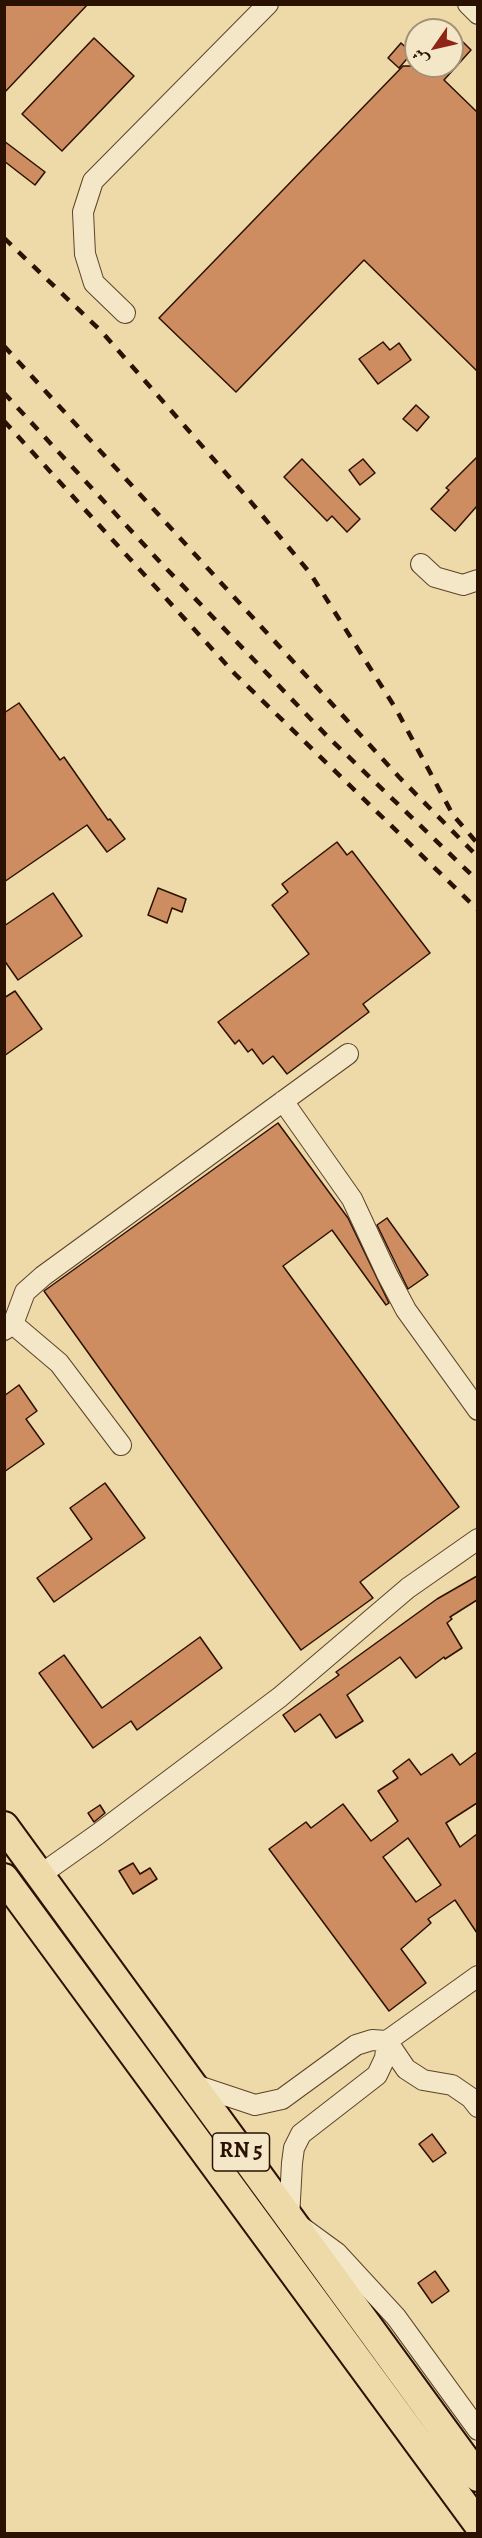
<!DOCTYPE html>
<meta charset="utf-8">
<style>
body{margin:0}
#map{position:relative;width:482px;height:2538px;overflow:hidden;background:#eedaa9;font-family:Alegreya,Amiri,serif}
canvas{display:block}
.frame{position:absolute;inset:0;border:6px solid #2b1100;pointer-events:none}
.north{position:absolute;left:404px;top:18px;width:60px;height:60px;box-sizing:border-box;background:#f4e7c7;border:2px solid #a49177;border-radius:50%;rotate:236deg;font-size:16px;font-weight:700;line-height:24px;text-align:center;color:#2b1100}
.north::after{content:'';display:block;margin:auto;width:21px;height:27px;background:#8f2418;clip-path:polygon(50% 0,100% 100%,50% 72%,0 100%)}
</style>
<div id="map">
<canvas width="482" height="2538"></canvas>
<div class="frame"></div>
<div class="north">ش</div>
</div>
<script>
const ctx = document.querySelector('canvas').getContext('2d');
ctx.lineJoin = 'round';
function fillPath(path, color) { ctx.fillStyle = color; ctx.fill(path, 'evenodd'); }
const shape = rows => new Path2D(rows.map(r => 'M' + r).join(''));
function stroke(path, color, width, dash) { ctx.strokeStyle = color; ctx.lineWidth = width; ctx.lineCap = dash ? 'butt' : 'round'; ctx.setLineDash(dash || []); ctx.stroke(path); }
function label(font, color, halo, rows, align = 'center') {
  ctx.font = font + ' Alegreya,serif'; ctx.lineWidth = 4.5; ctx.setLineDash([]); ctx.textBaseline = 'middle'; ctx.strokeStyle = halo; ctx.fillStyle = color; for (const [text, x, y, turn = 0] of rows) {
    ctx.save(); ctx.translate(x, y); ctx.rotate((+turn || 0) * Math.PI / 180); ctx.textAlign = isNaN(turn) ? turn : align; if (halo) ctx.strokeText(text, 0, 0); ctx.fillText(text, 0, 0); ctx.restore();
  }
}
const building = shape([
 [4,4,88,4,4,93,4,4],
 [452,31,471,50,444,80,477,112,477,371,364,260,236,392,159,318,403,66,452,66,452,31],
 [94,38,134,76,62,151,22,114,94,38],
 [401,43,412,53,399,68,388,58,401,43],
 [4,141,45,172,35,185,4,161,4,141],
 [383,342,390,350,399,343,411,360,378,384,359,359,383,342],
 [416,405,429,417,417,431,403,419,416,405],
 [477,457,477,506,455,531,431,509,449,490,446,488,477,457],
 [302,459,360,519,347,532,332,516,327,521,284,477,302,459],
 [363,459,375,473,360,485,349,470,363,459],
 [19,703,60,760,64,757,108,820,110,819,125,839,107,852,87,825,4,882,4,713,19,703],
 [337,842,347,855,352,851,430,953,363,1004,369,1012,287,1074,273,1056,263,1064,252,1049,248,1052,239,1040,235,1044,218,1022,309,954,272,905,288,892,282,884,337,842],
 [158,888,186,899,182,912,172,908,167,923,148,915,158,888],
 [53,893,82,936,18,980,4,960,4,926,53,893],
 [15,991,42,1029,4,1056,4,998,15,991],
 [278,1123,348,1218,389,1303,386,1305,332,1230,283,1266,459,1507,360,1582,373,1598,301,1650,44,1291,278,1123],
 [387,1218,428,1275,408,1289,377,1225,387,1218],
 [19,1385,37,1411,26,1419,44,1444,4,1472,4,1396,19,1385],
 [105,1483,145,1538,54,1602,37,1578,92,1539,70,1508,105,1483],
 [477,1576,477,1600,450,1617,452,1619,447,1623,462,1648,445,1659,444,1657,416,1678,400,1657,347,1695,363,1721,336,1738,320,1714,295,1732,283,1715,339,1675,336,1672,437,1599,477,1576],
 [200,1637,222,1668,137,1730,131,1721,93,1748,39,1673,64,1655,102,1708,200,1637],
 [477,1752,477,1803,446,1823,460,1847,477,1834,477,1933,455,1900,428,1919,431,1923,401,1949,426,1983,389,2011,269,1849,306,1822,311,1828,343,1804,371,1841,398,1821,378,1791,398,1778,393,1771,409,1759,421,1775,452,1754,460,1765,477,1752],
 [408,1838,441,1885,416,1902,383,1857,408,1838],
 [100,1805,105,1813,94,1822,88,1813,100,1805],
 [133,1863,140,1874,150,1868,157,1879,133,1894,119,1871,133,1863],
 [432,2134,446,2153,433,2162,419,2144,432,2134],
 [435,2271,449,2291,432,2303,418,2283,435,2271]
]);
fillPath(building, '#ce8d61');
stroke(building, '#2b1100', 1.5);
const minor = shape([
 [468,4,478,14],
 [125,313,94,283,85,254,83,212,93,181,268,4],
 [421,564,435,577,463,585,478,580],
 [283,1101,352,1199,387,1274,406,1310,478,1410],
 [13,1324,59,1363,121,1445],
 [4,1330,13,1324,25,1292,43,1276,348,1054],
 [40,1875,98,1834,280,1697,408,1588,478,1539],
 [387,2041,385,2058,377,2075,301,2134,294,2148,292,2163,289,2218,337,2253,396,2317,478,2430],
 [387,2041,406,2069,423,2080,452,2085,471,2098,478,2107],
 [192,2084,255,2105,282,2099,356,2045,372,2040,387,2041,478,1976]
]);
const highway = shape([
 [4,1826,478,2477],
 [4,1878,478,2524]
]);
stroke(minor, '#5c432a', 22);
stroke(highway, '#2b1100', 32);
stroke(minor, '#f4e7c7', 20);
stroke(highway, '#eedaa9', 28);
stroke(shape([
 [4,238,102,332,246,496,310,573,396,709,453,815,478,844],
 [4,346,399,777,478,857],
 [4,393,160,562,328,737,478,881],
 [4,421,235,674,478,910]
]), '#2b1100', 4.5, [10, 10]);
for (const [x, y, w] of [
 [241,2152,57]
]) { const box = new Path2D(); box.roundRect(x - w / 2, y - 19, w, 38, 4.5); ctx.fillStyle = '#f4e7c7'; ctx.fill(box); stroke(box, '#2b1100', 1.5); }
label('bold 22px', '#2b1100', null, [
 ["RN 5",241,2152]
]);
</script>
